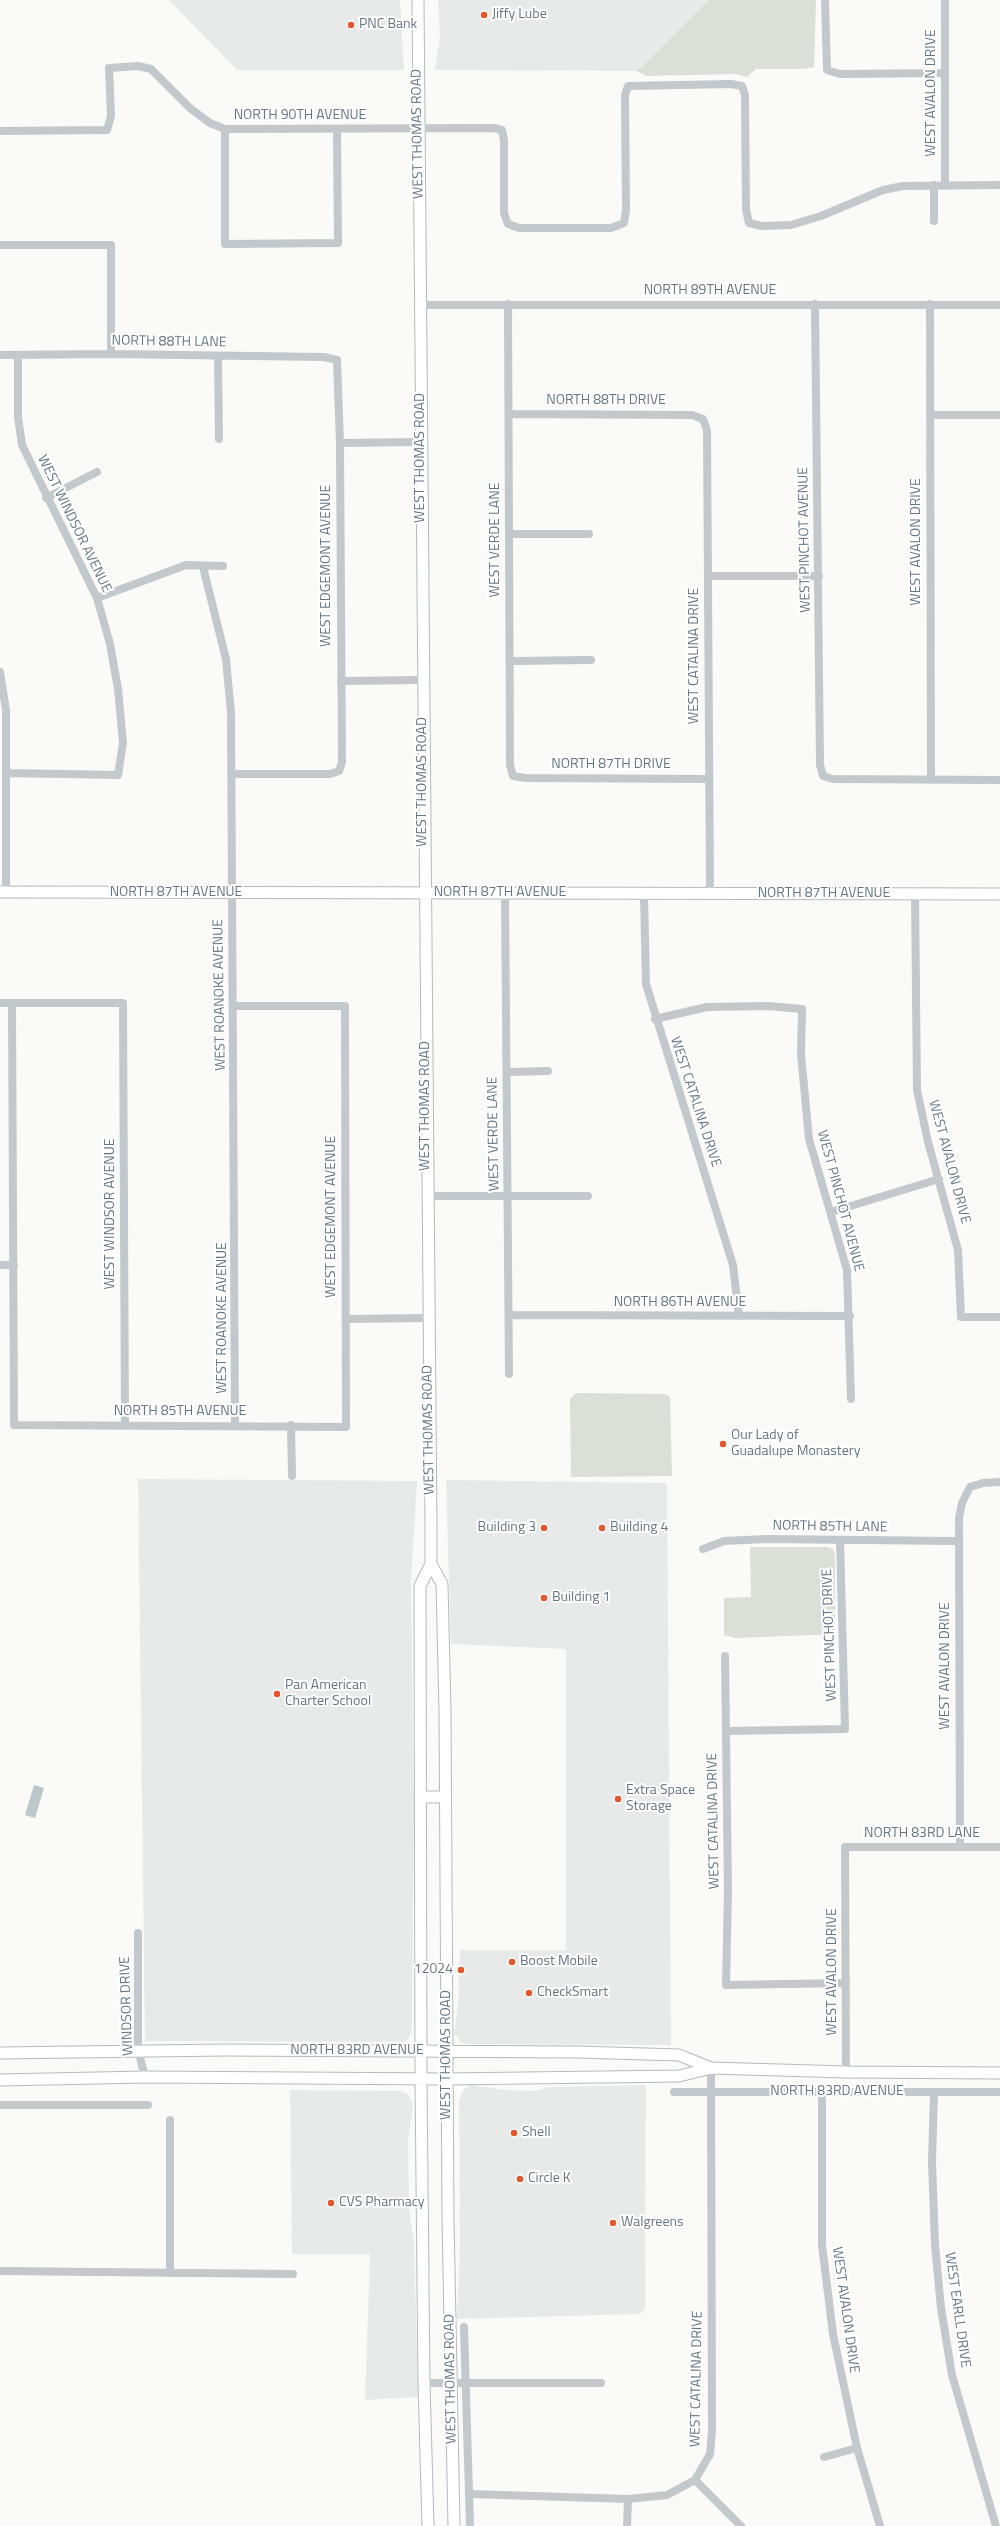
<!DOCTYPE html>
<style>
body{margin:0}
canvas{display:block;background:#fafaf8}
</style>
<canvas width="1000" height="2526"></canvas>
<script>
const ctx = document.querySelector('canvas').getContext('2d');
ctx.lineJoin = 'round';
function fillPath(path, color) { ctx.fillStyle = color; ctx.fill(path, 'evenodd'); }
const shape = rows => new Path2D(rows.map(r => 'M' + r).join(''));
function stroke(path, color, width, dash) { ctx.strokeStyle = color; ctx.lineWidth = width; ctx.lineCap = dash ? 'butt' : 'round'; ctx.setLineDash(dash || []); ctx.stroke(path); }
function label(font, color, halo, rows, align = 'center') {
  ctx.font = font + ' "Titillium Web",sans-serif'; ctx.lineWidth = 4; ctx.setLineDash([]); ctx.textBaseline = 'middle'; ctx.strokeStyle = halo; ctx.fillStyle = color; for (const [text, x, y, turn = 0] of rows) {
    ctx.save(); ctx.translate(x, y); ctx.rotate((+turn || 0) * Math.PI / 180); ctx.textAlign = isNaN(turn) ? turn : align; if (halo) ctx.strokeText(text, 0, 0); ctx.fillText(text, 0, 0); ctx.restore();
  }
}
fillPath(shape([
 [169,0,400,0,404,70,237,70],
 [438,0,708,0,637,71,435,70,440,37],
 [138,1479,417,1481,411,1582,414,1806,412,2026,410,2036,404,2042,145,2041],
 [446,1480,667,1483,671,2045,469,2044,462,2043,454,2034,458,2003,460,1950,566,1950,566,1649,451,1644],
 [471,2085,504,2090,534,2091,548,2087,646,2085,645,2309,640,2314,457,2319,460,2243,459,2101,463,2090],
 [290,2090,400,2091,409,2095,413,2105,408,2141,409,2209,414,2243,418,2397,365,2400,370,2254,292,2254]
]), '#e8e9e9');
fillPath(shape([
 [708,0,816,0,814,67,804,69,756,69,747,77,735,74,647,76,637,71],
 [576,1393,665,1394,670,1397,672,1476,571,1477,570,1399],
 [750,1547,827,1547,833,1549,835,1555,835,1634,736,1638,724,1635,724,1598,751,1597]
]), '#dadfd7');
fillPath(shape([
 [34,1785,44,1788,35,1818,25,1815]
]), '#bbc7cb');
const secondary = shape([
 [418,0,431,1525,431,1564,420,1586,421,2079,424,2383,428,2526],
 [0,892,1000,894],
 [431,1564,442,1584,445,1711,448,2219,454,2526],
 [420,1797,445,1797],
 [0,2053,225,2050,577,2052,679,2055,711,2068],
 [0,2080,145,2077,446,2079,679,2076,711,2068,846,2072,1000,2073]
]);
stroke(secondary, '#b3babf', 13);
stroke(shape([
 [825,0,827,70,840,74,945,73],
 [945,0,945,185],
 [225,129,225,244,338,243,337,129],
 [0,131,107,130,111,116,109,68,138,66,151,69,191,109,210,123,225,129,494,128,502,130,504,140,504,213,508,224,519,228,611,228,624,223,626,210,625,95,628,86,731,84,742,86,745,95,746,210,749,223,762,226,791,225,821,216,883,190,903,186,1000,185],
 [934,221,934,185],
 [0,245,111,245,111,354],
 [508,304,510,765,513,776,526,778,709,779],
 [815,304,820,765,823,776,833,779,1000,780],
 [930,304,931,779],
 [420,305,1000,305],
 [0,355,111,354,324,357,337,360,340,443,342,762,339,771,330,774,232,774],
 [218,357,219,439],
 [509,414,692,415,703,419,707,430,710,893],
 [930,415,1000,415],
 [340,443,421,442],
 [46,498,97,472],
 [509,534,589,534],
 [203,567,226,659,231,713,235,1425],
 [708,576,819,576],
 [97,598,186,565,223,566],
 [510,661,591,660],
 [0,672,6,710,6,892],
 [341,681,423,680],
 [6,773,118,775,123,743,118,689,110,644,97,598,22,445,18,417,18,355],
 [505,893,509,1374],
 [644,894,646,984,733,1265,739,1316],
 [915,894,917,1090,928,1142,958,1250,961,1317,1000,1317],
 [0,1003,123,1003,125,1425],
 [12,1003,14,1425,346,1427,345,1006,233,1006],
 [655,1019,707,1007,768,1006,802,1009,801,1054,809,1139,847,1270,851,1399],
 [507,1072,548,1071],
 [427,1196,588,1196],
 [831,1212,939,1179],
 [0,1265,14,1265],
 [509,1315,850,1316],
 [346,1319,428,1318],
 [291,1425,292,1476],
 [703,1549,724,1541,766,1539,958,1541],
 [725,1656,728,1891,726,1985,846,1983],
 [726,1731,845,1729,840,1540],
 [960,1847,959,1518,962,1503,970,1487,983,1483,1000,1482],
 [138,1933,138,2050,145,2077],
 [846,2072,845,1847,1000,1847],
 [674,2092,1000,2092],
 [822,2092,822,2245,833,2334,857,2448,880,2526],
 [934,2092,932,2162,935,2245,941,2308,952,2375,996,2526],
 [0,2105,148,2105],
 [0,2271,293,2274],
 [170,2273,170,2120],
 [464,2327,470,2526],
 [424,2383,601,2383],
 [824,2457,857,2448],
 [695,2480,741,2526],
 [469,2494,628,2499,667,2495,695,2480,710,2454,712,2431,711,2068],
 [627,2526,628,2499]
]), '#c3c8cc', 8);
stroke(secondary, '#fff', 11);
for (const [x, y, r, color] of [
 [484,15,4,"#e4572e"],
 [351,25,4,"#e4572e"],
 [723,1444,4,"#e4572e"],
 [544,1528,4,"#e4572e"],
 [602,1528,4,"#e4572e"],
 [544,1598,4,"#e4572e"],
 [277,1694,4,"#e4572e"],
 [618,1799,4,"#e4572e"],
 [512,1962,4,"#e4572e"],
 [461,1970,4,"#e4572e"],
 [529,1993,4,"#e4572e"],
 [514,2133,4,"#e4572e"],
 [520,2179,4,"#e4572e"],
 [331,2203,4,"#e4572e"],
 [613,2223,4,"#e4572e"]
]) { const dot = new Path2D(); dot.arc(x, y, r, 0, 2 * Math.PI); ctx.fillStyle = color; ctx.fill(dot); stroke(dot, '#fff', 1.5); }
label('14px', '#657683', '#fff', [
 ["Jiffy Lube",492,15],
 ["PNC Bank",359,25],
 ["Our Lady of",731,1436],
 ["Guadalupe Monastery",731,1452],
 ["Building 3",536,1528,"right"],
 ["Building 4",610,1528],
 ["Building 1",552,1598],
 ["Pan American",285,1686],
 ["Charter School",285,1702],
 ["Extra Space",626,1791],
 ["Storage",626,1807],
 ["Boost Mobile",520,1962],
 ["12024",453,1970,"right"],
 ["CheckSmart",537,1993],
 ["Shell",522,2133],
 ["Circle K",528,2179],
 ["CVS Pharmacy",339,2203],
 ["Walgreens",621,2223]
], 'left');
label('14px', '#657683', '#fff', [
 ["WEST AVALON DRIVE",932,93,-90],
 ["NORTH 90TH AVENUE",300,116],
 ["WEST THOMAS ROAD",418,134,-91],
 ["NORTH 89TH AVENUE",710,291],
 ["NORTH 88TH LANE",169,342,1],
 ["NORTH 88TH DRIVE",606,401],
 ["WEST THOMAS ROAD",421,458,-90],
 ["WEST WINDSOR AVENUE",74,524,64],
 ["WEST VERDE LANE",496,540,-90],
 ["WEST PINCHOT AVENUE",805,540,-91],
 ["WEST AVALON DRIVE",917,542,-90],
 ["WEST EDGEMONT AVENUE",327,566,-90],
 ["WEST CATALINA DRIVE",695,656,-90],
 ["NORTH 87TH DRIVE",611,765],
 ["WEST THOMAS ROAD",423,782,-90],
 ["NORTH 87TH AVENUE",176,893],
 ["NORTH 87TH AVENUE",500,893],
 ["NORTH 87TH AVENUE",824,894],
 ["WEST ROANOKE AVENUE",220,995,-91],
 ["WEST CATALINA DRIVE",695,1102,72],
 ["WEST THOMAS ROAD",426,1106,-90],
 ["WEST VERDE LANE",494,1134,-91],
 ["WEST AVALON DRIVE",949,1162,75],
 ["WEST PINCHOT AVENUE",840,1201,75],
 ["WEST WINDSOR AVENUE",111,1214,-90],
 ["WEST EDGEMONT AVENUE",332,1217,-90],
 ["NORTH 86TH AVENUE",680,1303],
 ["WEST ROANOKE AVENUE",223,1318,-90],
 ["NORTH 85TH AVENUE",180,1412],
 ["WEST THOMAS ROAD",429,1430,-91],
 ["NORTH 85TH LANE",830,1527,1],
 ["WEST PINCHOT DRIVE",830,1635,-92],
 ["WEST AVALON DRIVE",946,1666,-90],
 ["WEST CATALINA DRIVE",714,1821,-91],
 ["NORTH 83RD LANE",922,1834],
 ["WEST AVALON DRIVE",833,1972,-90],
 ["WINDSOR DRIVE",127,2006,-92],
 ["NORTH 83RD AVENUE",357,2051],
 ["WEST THOMAS ROAD",447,2055,-90],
 ["NORTH 83RD AVENUE",837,2092],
 ["WEST AVALON DRIVE",845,2310,82],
 ["WEST EARLL DRIVE",957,2310,82],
 ["WEST THOMAS ROAD",451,2379,-91],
 ["WEST CATALINA DRIVE",697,2379,-89]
]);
</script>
